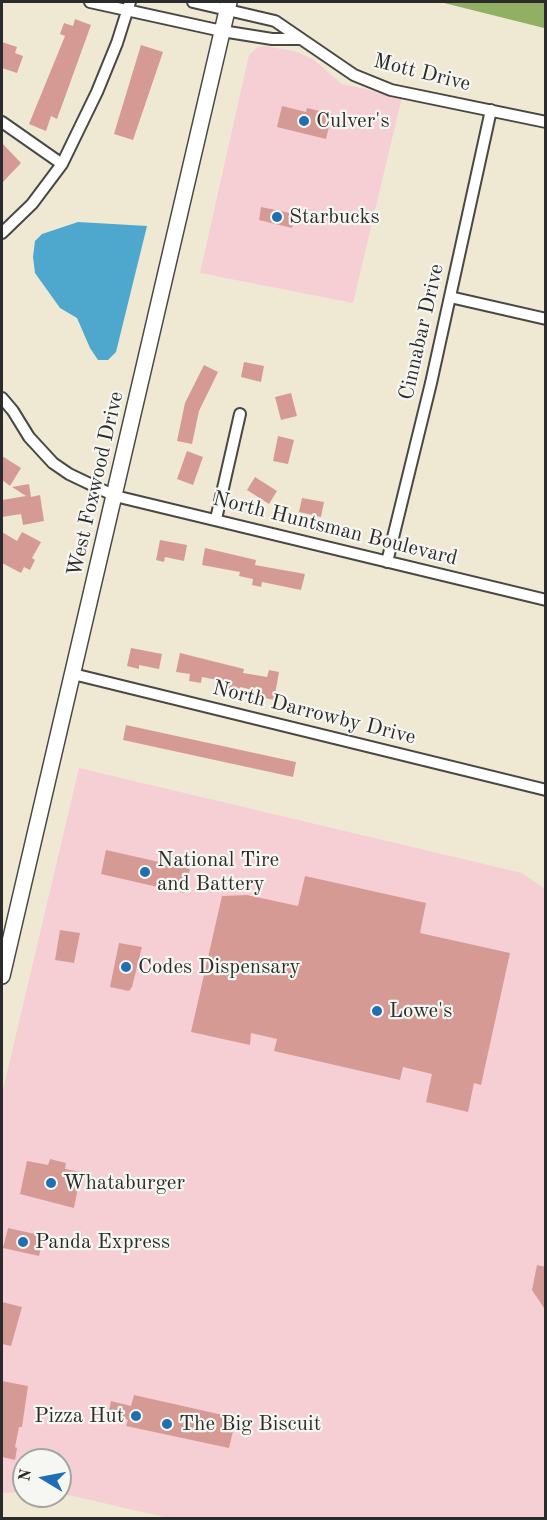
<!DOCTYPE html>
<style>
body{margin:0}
#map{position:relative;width:547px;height:1520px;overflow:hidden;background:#efe9d3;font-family:"Old Standard TT",serif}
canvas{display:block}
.frame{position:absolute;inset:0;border:3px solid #2b2b2b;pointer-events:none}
.north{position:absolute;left:12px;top:1448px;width:60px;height:60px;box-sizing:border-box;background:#f6f6f2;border:2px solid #a5a5a2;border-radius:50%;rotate:280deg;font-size:16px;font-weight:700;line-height:24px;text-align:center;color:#2b2b2b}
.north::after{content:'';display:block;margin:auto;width:21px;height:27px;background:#1f6fb2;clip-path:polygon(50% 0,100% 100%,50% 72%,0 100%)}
</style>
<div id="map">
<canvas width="547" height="1520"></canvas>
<div class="frame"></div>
<div class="north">N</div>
</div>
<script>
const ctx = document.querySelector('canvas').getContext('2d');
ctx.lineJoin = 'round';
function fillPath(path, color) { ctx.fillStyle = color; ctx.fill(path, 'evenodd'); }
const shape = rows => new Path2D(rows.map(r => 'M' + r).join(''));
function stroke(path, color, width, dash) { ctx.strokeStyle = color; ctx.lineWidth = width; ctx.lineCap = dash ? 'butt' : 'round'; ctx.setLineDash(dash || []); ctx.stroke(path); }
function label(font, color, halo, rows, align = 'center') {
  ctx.font = font + ' "Old Standard TT",serif'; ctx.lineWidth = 4.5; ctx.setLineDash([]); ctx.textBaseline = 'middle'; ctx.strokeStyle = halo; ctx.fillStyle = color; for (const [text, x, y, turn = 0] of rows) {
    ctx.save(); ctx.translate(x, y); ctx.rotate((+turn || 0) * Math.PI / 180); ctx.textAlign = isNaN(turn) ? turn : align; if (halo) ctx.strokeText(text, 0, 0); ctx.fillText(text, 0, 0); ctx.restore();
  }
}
fillPath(shape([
 [264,46,294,51,313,59,342,84,402,97,353,303,200,273,249,55,257,48],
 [79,768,522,873,545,889,545,1518,168,1518,60,1493,60,1460,24,1460,24,1492,2,1493,2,1094]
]), '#f6cfd5');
fillPath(shape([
 [440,2,545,2,545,29,544,28]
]), '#92b063');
fillPath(shape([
 [78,222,147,226,116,352,108,360,98,360,90,348,77,318,60,308,35,273,33,257,35,241,42,234]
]), '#4ea7cc');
fillPath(shape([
 [75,19,91,25,57,119,51,116,46,131,29,124,65,36,60,34,64,23,73,26],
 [2,42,17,47,15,53,23,56,17,73,2,68],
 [141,45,163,52,133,140,114,134],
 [282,106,306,112,307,108,332,114,326,139,277,127],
 [2,143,21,163,2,183],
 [261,207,295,214,292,228,259,220],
 [244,362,264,366,261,382,241,377],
 [204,365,218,372,199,411,192,444,177,441,185,403],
 [291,393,297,416,281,420,275,397],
 [278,436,294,440,288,464,273,461],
 [187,451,203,457,193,485,177,479],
 [2,456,21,468,10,486,2,480],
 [255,477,277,491,269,504,247,490],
 [29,484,31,497,40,495,44,521,23,525,21,514,2,517,2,500,26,496,12,487],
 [302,498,324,502,321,517,299,512],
 [2,532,17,541,22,532,41,542,32,558,35,560,30,570,24,567,21,573,2,563],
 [160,540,187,545,184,561,165,557,164,562,156,560],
 [205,548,256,560,255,565,305,574,301,590,262,582,261,587,252,585,253,579,239,576,240,572,202,565],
 [131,648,162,654,159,669,139,665,139,669,127,666],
 [180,653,244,669,243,673,267,677,269,670,279,672,274,700,261,697,262,692,240,687,239,692,226,689,228,682,202,677,201,683,189,681,190,674,176,672],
 [126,725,296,762,293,777,123,740],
 [106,850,190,869,184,893,101,874],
 [305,876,426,903,420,933,510,953,481,1085,474,1083,468,1112,426,1102,432,1074,403,1067,400,1080,274,1051,277,1039,251,1033,250,1045,191,1032,222,896,247,895,298,906],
 [60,930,80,933,74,963,55,960],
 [119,943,142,947,132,987,129,991,110,987],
 [50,1159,66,1163,65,1169,81,1172,74,1208,20,1194,27,1161,48,1165],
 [8,1228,44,1236,39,1256,3,1248],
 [537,1265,546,1267,546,1311,532,1290],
 [2,1302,22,1307,11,1346,2,1344],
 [2,1381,28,1386,22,1427,19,1427,15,1447,17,1448,15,1460,2,1457],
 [134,1395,236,1418,229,1448,126,1426,128,1420,108,1416,111,1401,131,1406]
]), '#d69a95');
const minor = shape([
 [90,2,222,31,272,39,299,39],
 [193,2,275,21,354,75,391,90,546,122],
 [2,122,62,164],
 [2,233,32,204,62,164,97,92,117,43,130,2],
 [450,297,546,319],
 [2,398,13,411,29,437,53,463,69,474,115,496,546,600],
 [216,519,240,414],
 [387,562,431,383,491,110],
 [73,674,546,790]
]);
const secondary = shape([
 [2,976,229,2]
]);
stroke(minor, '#484844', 14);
stroke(secondary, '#484844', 18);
stroke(minor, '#fff', 10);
stroke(secondary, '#fff', 15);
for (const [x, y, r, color] of [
 [304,121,6,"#1f6fb2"],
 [277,217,6,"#1f6fb2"],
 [145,872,6,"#1f6fb2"],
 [126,967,6,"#1f6fb2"],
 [377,1011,6,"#1f6fb2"],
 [51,1183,6,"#1f6fb2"],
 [23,1242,6,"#1f6fb2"],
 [136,1416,6,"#1f6fb2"],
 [167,1424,6,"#1f6fb2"]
]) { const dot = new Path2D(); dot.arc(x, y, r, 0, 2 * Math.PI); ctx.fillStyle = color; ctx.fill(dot); stroke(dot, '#f6f6f2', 2); }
label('21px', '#2b2b2b', '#f6f6f2', [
 ["Mott Drive",422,73,14],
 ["Cinnabar Drive",422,332,-77],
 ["West Foxwood Drive",96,484,-77],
 ["North Huntsman Boulevard",335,529,14],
 ["North Darrowby Drive",314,713,14]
]);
label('21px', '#2b2b2b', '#f6f6f2', [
 ["Culver's",316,121],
 ["Starbucks",289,217],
 ["National Tire",157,860],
 ["and Battery",157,884],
 ["Codes Dispensary",138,967],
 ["Lowe's",389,1011],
 ["Whataburger",63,1183],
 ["Panda Express",35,1242],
 ["Pizza Hut",124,1416,"right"],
 ["The Big Biscuit",179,1424]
], 'left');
</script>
